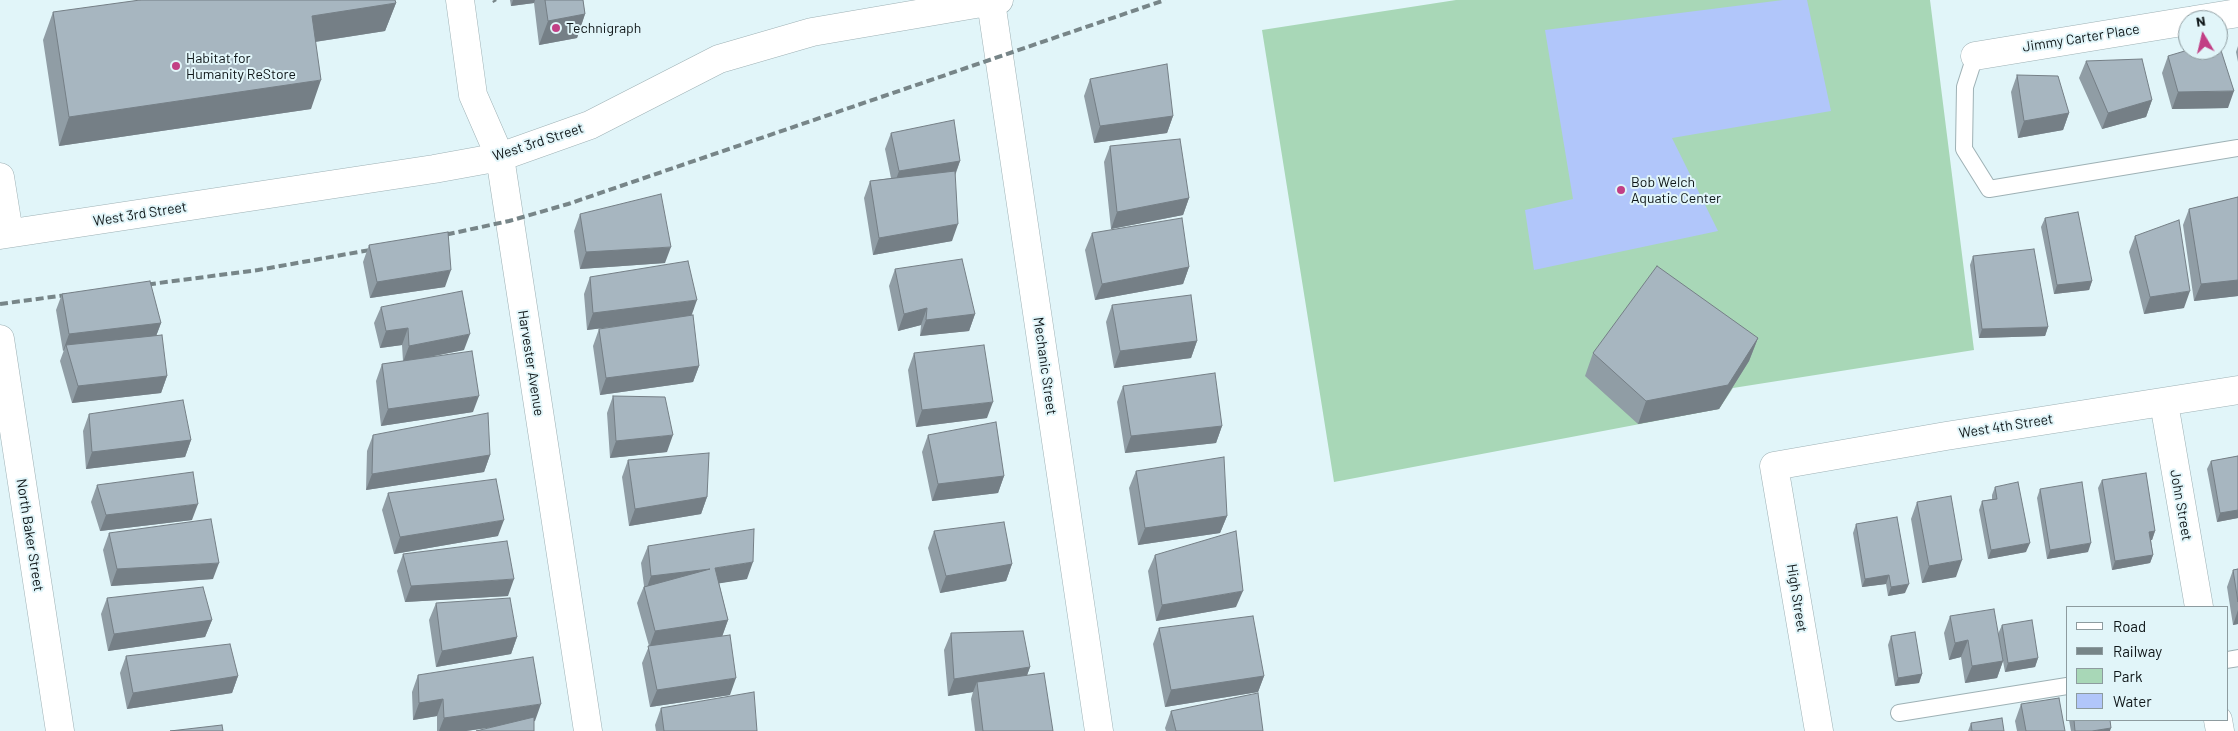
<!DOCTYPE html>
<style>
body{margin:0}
#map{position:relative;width:2238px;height:731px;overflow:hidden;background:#e1f5f9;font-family:Barlow,sans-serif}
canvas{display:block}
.legend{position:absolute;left:2066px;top:606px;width:162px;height:115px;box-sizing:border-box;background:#e1f5f9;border:1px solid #8d9b9f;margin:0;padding:6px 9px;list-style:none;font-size:15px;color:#0e1517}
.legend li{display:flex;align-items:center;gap:10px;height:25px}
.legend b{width:25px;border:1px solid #8d9b9f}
.north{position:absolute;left:2178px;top:10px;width:50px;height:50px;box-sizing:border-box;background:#e1f5f9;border:1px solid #8d9b9f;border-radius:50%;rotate:351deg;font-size:14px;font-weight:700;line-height:20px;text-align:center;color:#0e1517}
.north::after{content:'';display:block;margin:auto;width:18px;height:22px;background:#c23f85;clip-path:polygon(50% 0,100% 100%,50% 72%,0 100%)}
</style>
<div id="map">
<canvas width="2238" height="731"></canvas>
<ul class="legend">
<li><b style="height:6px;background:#fff"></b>Road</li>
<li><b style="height:6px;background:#778588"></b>Railway</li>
<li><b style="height:14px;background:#a8d7b7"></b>Park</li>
<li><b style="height:14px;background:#b1c6fa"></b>Water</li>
</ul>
<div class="north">N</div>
</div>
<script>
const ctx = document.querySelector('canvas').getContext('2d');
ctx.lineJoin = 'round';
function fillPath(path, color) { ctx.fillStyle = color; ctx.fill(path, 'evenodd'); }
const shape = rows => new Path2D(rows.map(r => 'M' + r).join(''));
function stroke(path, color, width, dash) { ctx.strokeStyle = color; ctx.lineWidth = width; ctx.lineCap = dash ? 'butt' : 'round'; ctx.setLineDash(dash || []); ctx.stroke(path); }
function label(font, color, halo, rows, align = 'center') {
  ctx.font = font + ' Barlow,sans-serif'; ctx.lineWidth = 4; ctx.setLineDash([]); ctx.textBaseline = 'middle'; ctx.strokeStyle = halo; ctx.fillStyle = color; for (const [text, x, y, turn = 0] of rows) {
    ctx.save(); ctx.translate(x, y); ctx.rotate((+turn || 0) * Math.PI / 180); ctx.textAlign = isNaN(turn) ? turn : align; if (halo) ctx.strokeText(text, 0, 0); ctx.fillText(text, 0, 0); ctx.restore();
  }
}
fillPath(shape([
 [1456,0,1930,0,1974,350,1733,388,1719,409,1334,482,1262,30]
]), '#a8d7b7');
fillPath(shape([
 [1783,0,1807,0,1831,111,1672,138,1718,231,1534,270,1525,210,1573,199,1545,30]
]), '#b1c6fa');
const service = shape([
 [1975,56,1965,87,1964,149,1989,189,2238,148],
 [2227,660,2238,658],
 [1899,713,2067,686]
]);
const minor = shape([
 [460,0,473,95,500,157,588,731],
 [991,2,1099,731],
 [2194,20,2238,13],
 [1975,56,2188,21],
 [0,177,9,233],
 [0,235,434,169,500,157,590,125,719,59,812,32,999,0],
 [0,339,60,731],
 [2164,403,2199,607],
 [2218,720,2220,731],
 [1819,731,1774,466,1946,436,2238,390]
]);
stroke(service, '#9eb1b5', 18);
stroke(minor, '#9eb1b5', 29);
stroke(service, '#fff', 16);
stroke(minor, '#fff', 28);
stroke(shape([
 [494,0,495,2],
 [435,237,509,221,568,204,1165,0],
 [136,286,258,270,381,248],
 [0,304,74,294]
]), '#778588', 4, [8, 4]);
fillPath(shape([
 [510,0,583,0,585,14,577,38,539,45,534,3,511,6],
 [396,3,385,31,315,42,311,109,59,146,43,40,53,12],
 [2238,46,2238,62,2236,52],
 [2168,56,2228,108,2172,109,2162,73],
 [2086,61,2152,100,2146,117,2102,129,2079,78],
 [2017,75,2069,113,2063,130,2018,138,2011,92],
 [1090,79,1173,116,1167,133,1094,143,1084,96],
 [891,133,960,161,955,176,952,241,873,255,864,198,870,181,891,178,885,149],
 [1110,146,1189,198,1183,215,1111,229,1104,162],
 [2238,197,2238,296,2194,301,2183,225,2189,209],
 [580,214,665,263,580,269,574,231],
 [2045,218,2092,281,2089,290,2054,294,2041,227],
 [1092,233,1189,267,1183,284,1095,300,1085,250],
 [2135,236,2184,308,2144,314,2129,252],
 [369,245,445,287,370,298,363,262],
 [1973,256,2048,327,2045,336,1979,338,1970,265],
 [895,269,975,314,969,331,920,336,921,325,898,331,889,286],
 [590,277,691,315,699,366,693,382,600,395,593,346,599,329,636,324,587,330,584,294],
 [62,294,161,323,156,336,167,376,161,393,72,403,60,361,64,350,63,351,56,310],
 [1112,305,1197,341,1191,358,1114,368,1106,322],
 [381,307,464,350,434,356,473,412,381,426,376,381,382,364,403,361,402,345,380,348,374,323],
 [1758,338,1749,361,1719,409,1638,424,1585,376,1593,353],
 [914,353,987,418,916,427,908,370],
 [1123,386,1222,426,1216,443,1125,453,1117,402],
 [613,396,667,452,610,458,607,413],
 [89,414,191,440,185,457,86,469,83,431],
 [373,435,490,455,484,472,366,490,367,451],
 [928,435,1004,476,998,493,932,501,922,452],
 [2238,456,2238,518,2217,522,2207,469,2211,461],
 [628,460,707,497,701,514,629,526,622,477],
 [1136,471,1227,516,1220,533,1138,545,1129,488],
 [2102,480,2155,531,2152,540,2151,540,2153,555,2150,563,2112,570,2098,488],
 [97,485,192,520,100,531,91,502],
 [1995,487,2026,552,1988,559,1979,510,1982,501,1992,499,1992,495],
 [2040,489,2088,552,2047,559,2037,498],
 [388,493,498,536,394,554,382,510],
 [1917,502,1956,577,1922,583,1911,519],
 [1856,524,1905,593,1888,596,1886,584,1862,587,1853,533],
 [934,531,1012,564,1006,581,940,593,928,548],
 [109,533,213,579,111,586,103,550],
 [648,546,747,579,719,583,728,620,722,636,730,695,650,707,642,663,649,646,637,603,644,586,641,563],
 [403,554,508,596,405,602,397,571],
 [1155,555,1236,607,1156,621,1148,571],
 [2238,569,2238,624,2233,625,2227,587,2233,570],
 [107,598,212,620,205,637,108,651,101,614],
 [436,603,517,637,511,654,436,667,429,620],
 [1950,616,2003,661,1997,678,1965,683,1961,657,1949,660,1944,633],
 [2002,625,2038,658,2035,667,2005,672,1998,634],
 [1159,628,1264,676,1258,692,1165,707,1153,644],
 [951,633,1030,667,1027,675,1053,731,975,731,971,699,973,692,948,696,944,650],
 [1891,636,1922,674,1919,683,1895,686,1888,645],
 [126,656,238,676,232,693,127,709,120,673],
 [418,675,535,721,466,731,437,731,437,716,413,720,412,692],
 [2021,704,2065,731,2017,731,2015,721],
 [661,708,757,731,656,731,655,725],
 [1171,711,1263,731,1166,731,1165,728],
 [2069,720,2110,720,2110,731,2071,731],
 [1971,723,2004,731,1968,731]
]), '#909da5');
fillPath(shape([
 [513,0,535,0,534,3,511,6],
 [396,3,385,31,301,44,312,16],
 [585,14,577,38,539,45,548,21],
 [321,80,311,109,59,146,69,117],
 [2234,91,2228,108,2172,109,2178,92],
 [2152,100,2146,117,2102,129,2108,113],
 [2069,113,2063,130,2018,138,2024,121],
 [1173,116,1167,133,1094,143,1100,126],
 [960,161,954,177,893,188,899,171],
 [1189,198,1183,215,1111,229,1117,212],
 [958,224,952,241,873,255,879,238],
 [671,247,665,263,580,269,586,252],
 [1189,267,1183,284,1095,300,1102,284],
 [451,270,445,287,370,298,377,282],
 [2238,280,2238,296,2194,301,2201,284],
 [2092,281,2089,290,2054,294,2057,285],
 [2190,291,2184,308,2144,314,2150,297],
 [697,300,691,317,587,330,593,313],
 [927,308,921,325,898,331,904,314],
 [975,314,969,331,920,336,926,320],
 [161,323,155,339,66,345,64,350,63,351,69,334],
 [2048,327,2045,336,1979,338,1982,329],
 [408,328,402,345,380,348,386,331],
 [470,334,464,350,403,362,409,346],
 [1758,338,1749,361,1719,409,1638,424,1646,401],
 [1197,341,1191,358,1114,368,1120,351],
 [699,366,693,382,600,395,606,378],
 [167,376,161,393,72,403,78,386],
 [479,396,473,412,381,426,388,409],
 [993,402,987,418,916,427,922,410],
 [1222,426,1216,443,1125,453,1131,436],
 [673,435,667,452,610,458,616,441],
 [191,440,185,457,86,469,92,452],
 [490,455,484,472,366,490,372,474],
 [1004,476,998,493,932,501,938,484],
 [707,497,701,514,629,526,635,509],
 [198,504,192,520,100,531,106,515],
 [2238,510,2238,518,2217,522,2220,513],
 [1227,516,1220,533,1138,545,1145,528],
 [504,520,498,536,394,554,400,537],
 [2155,531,2152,540,2146,541,2149,532],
 [2030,543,2026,552,1988,559,1991,550],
 [2091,543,2088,552,2047,559,2050,550],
 [2153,555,2150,563,2112,570,2115,561],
 [1962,560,1956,577,1922,583,1929,566],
 [753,562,747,579,709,585,715,568],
 [219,563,213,579,111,586,117,569],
 [1012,564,1006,581,940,593,946,576],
 [710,569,645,593,651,576],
 [1889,575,1886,584,1862,587,1865,579],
 [514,579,508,596,405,602,411,586],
 [1909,584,1905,593,1888,596,1891,587],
 [1243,591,1236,607,1156,621,1162,605],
 [2238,610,2238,624,2233,625],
 [212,620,205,637,108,651,114,634],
 [728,620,722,637,649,648,655,631],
 [517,637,511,654,436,667,442,651],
 [1968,640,1961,657,1949,660,1955,643],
 [2038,658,2035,667,2005,672,2008,663],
 [2003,661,1997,678,1965,683,1972,666],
 [1030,667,1024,684,977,682,973,692,948,696,954,679],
 [1922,674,1919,683,1895,686,1898,678],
 [238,676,232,693,127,709,133,693],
 [1264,676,1258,692,1165,707,1171,690],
 [736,678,730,695,650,707,657,690],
 [443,699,437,716,413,720,419,703],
 [541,704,535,721,466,731,439,731,444,718],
 [2111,728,2110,731,2092,731]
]), '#757f86');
const building = shape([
 [140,0,395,0,396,3,312,16,321,80,69,117,53,12,140,0],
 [545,0,583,0,585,14,548,21,545,0],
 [2218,41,2234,91,2178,92,2168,56,2188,50,2218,50,2218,41],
 [2142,59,2152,100,2108,113,2086,61,2142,59],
 [1167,64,1173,116,1100,126,1090,79,1167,64],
 [2017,75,2058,76,2069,113,2024,121,2017,75],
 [954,120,960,161,899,171,891,133,954,120],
 [1180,139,1189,198,1117,212,1110,146,1180,139],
 [955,171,958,224,879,238,870,181,955,171],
 [661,194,671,247,586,252,580,214,661,194],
 [2238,197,2238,280,2201,284,2189,209,2238,197],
 [2078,212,2092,281,2057,285,2045,218,2078,212],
 [1182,218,1189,267,1102,284,1092,233,1182,218],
 [2179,220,2190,291,2150,297,2135,236,2179,220],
 [448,232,451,270,377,282,369,245,448,232],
 [2034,249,2048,327,1982,329,1973,256,2034,249],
 [962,259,975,314,926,320,927,308,904,314,895,269,962,259],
 [688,261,697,300,593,313,590,277,688,261],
 [1657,266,1758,338,1728,385,1646,401,1593,353,1657,266],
 [150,281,161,323,69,334,62,294,150,281],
 [462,291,470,334,409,346,408,328,386,331,381,307,462,291],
 [1191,295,1197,341,1120,351,1112,305,1191,295],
 [693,315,699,366,606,378,599,329,693,315],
 [162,335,167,376,78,386,66,345,162,335],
 [984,345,993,402,922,410,914,353,984,345],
 [472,351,479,396,388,409,382,364,472,351],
 [1215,373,1222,426,1131,436,1123,386,1215,373],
 [613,396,665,397,673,435,616,441,613,396],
 [183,400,191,440,92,452,89,414,183,400],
 [488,413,490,455,372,474,373,435,488,413],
 [996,422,1004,476,938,484,928,435,996,422],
 [709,453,707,497,635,509,628,460,709,453],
 [2238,456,2238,510,2220,513,2211,461,2238,456],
 [1224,457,1227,516,1145,528,1136,471,1224,457],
 [193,472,198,504,106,515,97,485,193,472],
 [2146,473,2155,531,2149,532,2153,555,2115,561,2102,480,2146,473],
 [496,479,504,520,400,537,388,493,496,479],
 [2018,482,2030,543,1991,550,1982,501,1997,499,1995,487,2018,482],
 [2082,482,2091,543,2050,550,2040,489,2082,482],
 [1951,496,1962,560,1929,566,1917,502,1951,496],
 [1897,517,1909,584,1891,587,1889,575,1865,579,1856,524,1897,517],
 [211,519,219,563,117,569,109,533,211,519],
 [1004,522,1012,564,946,576,934,531,1004,522],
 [754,529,753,562,715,568,728,620,655,631,644,587,710,569,651,576,648,546,754,529],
 [1236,531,1243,591,1162,605,1155,555,1236,531],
 [507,541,514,579,411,586,403,554,507,541],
 [2238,569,2238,602,2233,570,2238,569],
 [203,587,212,620,114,634,107,598,203,587],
 [510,598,517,637,442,651,436,603,510,598],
 [1994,609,2003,661,1972,666,1968,640,1955,643,1950,616,1994,609],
 [1253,616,1264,676,1171,690,1159,628,1253,616],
 [2032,620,2038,658,2008,663,2002,625,2032,620],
 [1023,631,1030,667,954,679,951,633,1023,631],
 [1915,632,1922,674,1898,678,1891,636,1915,632],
 [730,635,736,678,657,690,648,646,730,635],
 [230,644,238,676,133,693,126,656,230,644],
 [533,657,541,704,444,718,443,699,419,703,418,675,533,657],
 [1044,673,1053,731,983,731,977,682,1044,673],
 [754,692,757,731,664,731,661,708,754,692],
 [1258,693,1263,731,1176,731,1171,711,1258,693],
 [2059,698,2065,731,2026,731,2021,704,2059,698],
 [534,717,534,731,476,731,534,717],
 [2002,718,2004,731,1972,731,1971,723,2002,718],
 [2074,720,2110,720,2111,728,2092,731,2075,731,2074,720],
 [222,725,223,731,170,731,222,725]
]);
fillPath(building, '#a7b6c0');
stroke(building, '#757f86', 1);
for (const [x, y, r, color] of [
 [556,28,5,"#c23f85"],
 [176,66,5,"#c23f85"],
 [1621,190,5,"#c23f85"]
]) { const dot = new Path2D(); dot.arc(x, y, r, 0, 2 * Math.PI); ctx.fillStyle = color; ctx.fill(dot); stroke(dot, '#e1f5f9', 2); }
label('14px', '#0e1517', '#e1f5f9', [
 ["Technigraph",566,28],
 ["Habitat for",186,58],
 ["Humanity ReStore",186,74],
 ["Bob Welch",1631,182],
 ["Aquatic Center",1631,198]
], 'left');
label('14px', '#0e1517', '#e1f5f9', [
 ["Jimmy Carter Place",2081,38,-9],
 ["West 3rd Street",538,142,-18],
 ["West 3rd Street",140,214,-9],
 ["Harvester Avenue",531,363,81],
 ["Mechanic Street",1045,366,82],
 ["West 4th Street",2006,426,-9],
 ["John Street",2181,505,80],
 ["North Baker Street",30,535,81],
 ["High Street",1797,598,81]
]);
</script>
